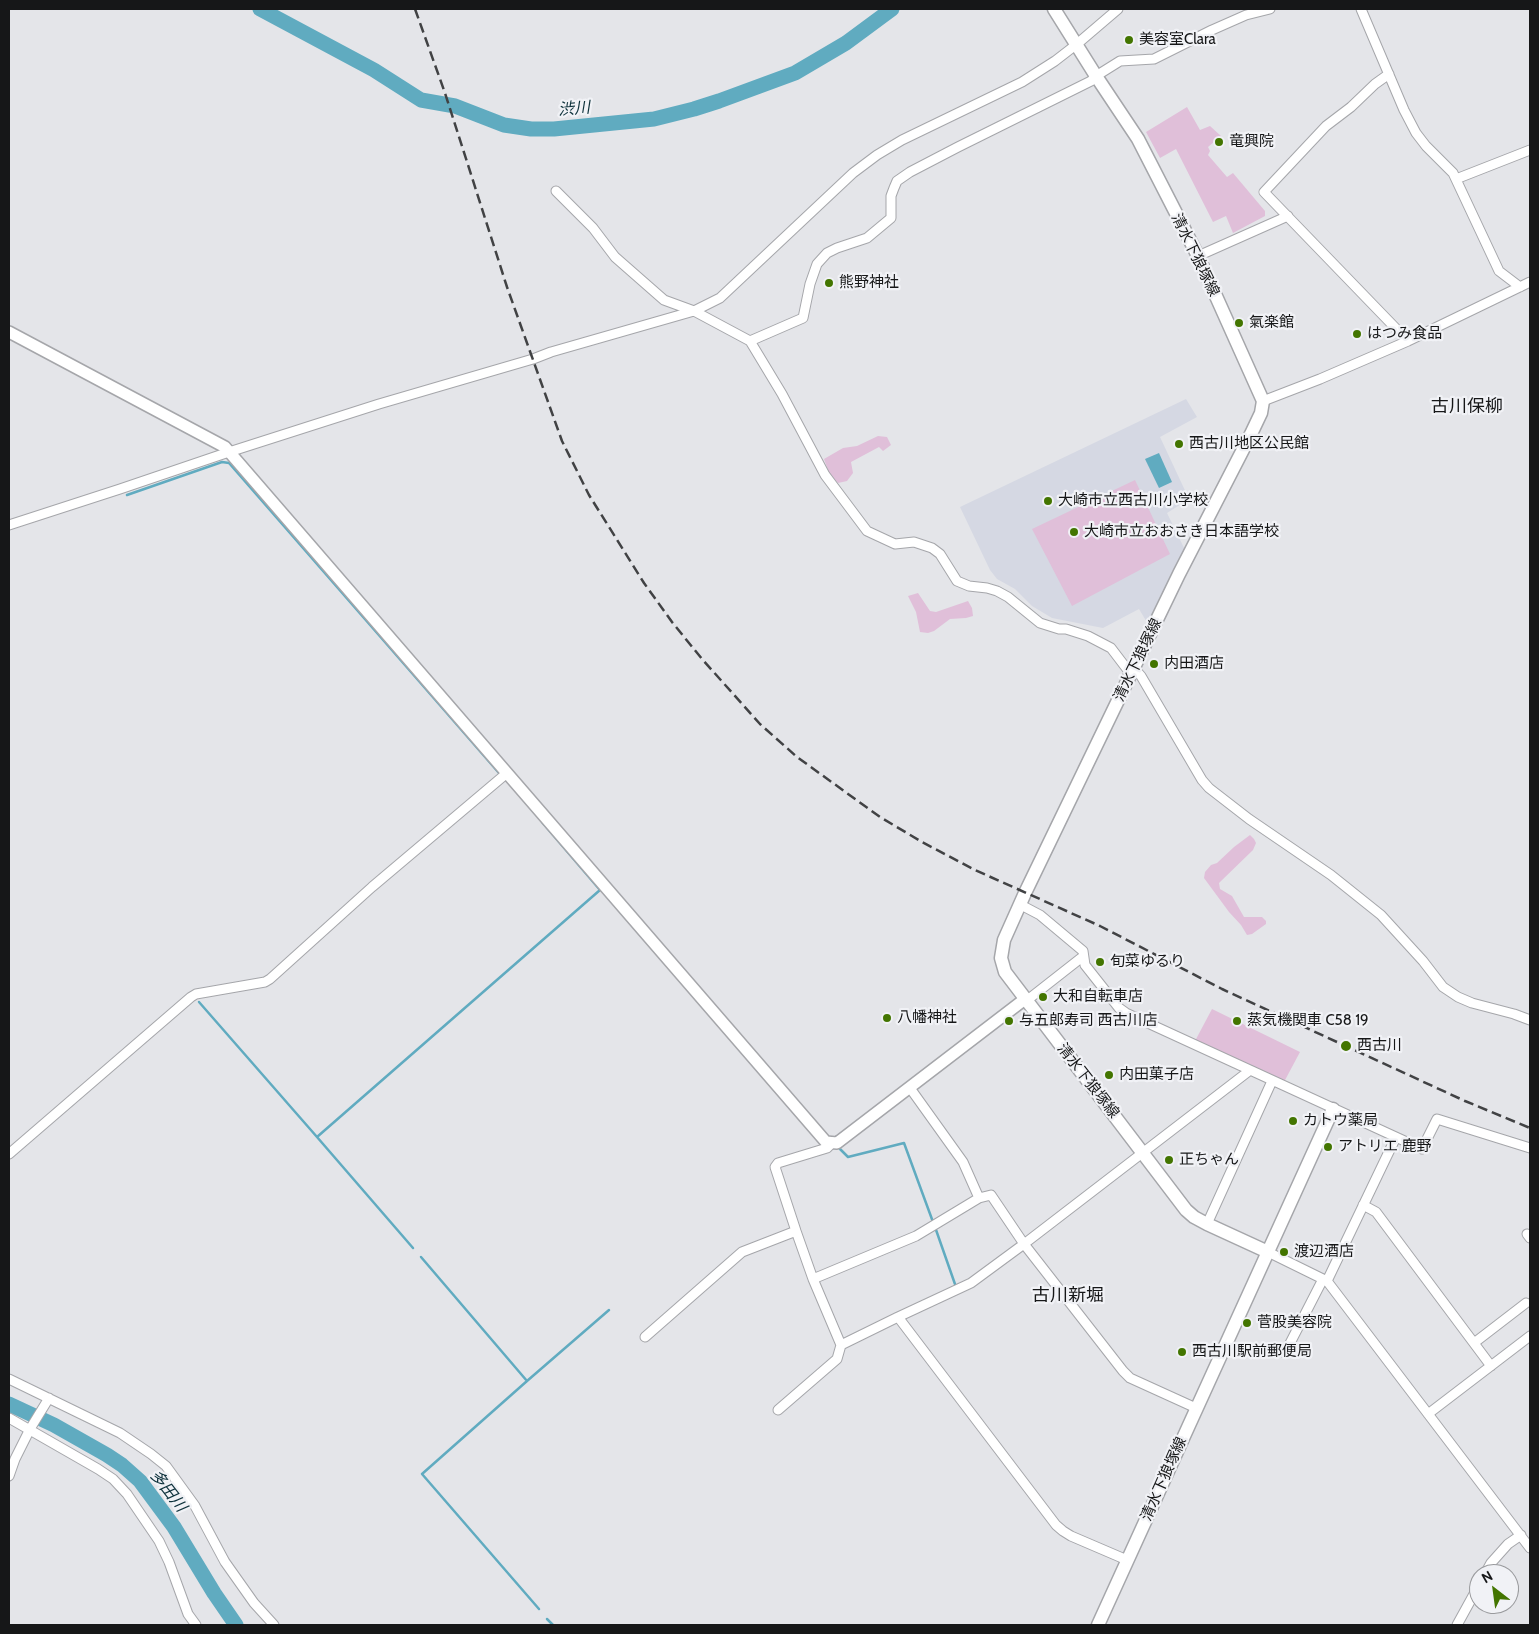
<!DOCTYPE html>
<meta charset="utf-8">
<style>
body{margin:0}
#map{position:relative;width:1539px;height:1634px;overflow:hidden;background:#e4e5e9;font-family:Cabin,sans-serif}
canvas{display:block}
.frame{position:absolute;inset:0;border:10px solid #161718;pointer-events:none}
.north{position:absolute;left:1469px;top:1564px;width:50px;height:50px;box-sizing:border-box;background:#f1f2f6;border:1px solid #999a9d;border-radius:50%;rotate:330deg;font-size:14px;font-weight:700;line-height:20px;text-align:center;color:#161718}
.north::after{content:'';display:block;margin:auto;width:18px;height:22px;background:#437500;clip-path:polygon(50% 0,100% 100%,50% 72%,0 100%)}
</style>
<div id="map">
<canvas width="1539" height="1634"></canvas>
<div class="frame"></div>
<div class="north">N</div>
</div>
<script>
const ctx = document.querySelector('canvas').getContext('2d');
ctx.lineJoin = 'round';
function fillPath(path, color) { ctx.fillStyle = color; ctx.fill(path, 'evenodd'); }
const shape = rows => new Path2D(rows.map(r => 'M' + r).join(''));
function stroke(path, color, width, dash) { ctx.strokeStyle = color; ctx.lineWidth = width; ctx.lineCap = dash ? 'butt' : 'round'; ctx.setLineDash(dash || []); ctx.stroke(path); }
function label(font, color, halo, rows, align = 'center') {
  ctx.font = font + ' Cabin,"Noto Sans JP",sans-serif'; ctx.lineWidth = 4.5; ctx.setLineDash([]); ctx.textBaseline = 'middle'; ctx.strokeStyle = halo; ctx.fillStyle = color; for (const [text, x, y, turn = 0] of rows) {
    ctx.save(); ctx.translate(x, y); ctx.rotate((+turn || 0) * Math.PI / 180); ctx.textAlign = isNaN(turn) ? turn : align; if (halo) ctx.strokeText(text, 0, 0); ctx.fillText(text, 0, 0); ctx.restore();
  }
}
fillPath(shape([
 [1186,399,1197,417,1160,437,1189,499,1167,513,1185,550,1148,624,1139,609,1103,628,1052,618,1032,606,1015,589,997,579,990,570,960,507]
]), '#d5d8e3');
fillPath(shape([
 [1187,107,1200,130,1210,126,1221,136,1208,147,1210,151,1208,155,1227,177,1233,173,1265,211,1265,216,1233,233,1226,216,1213,222,1176,149,1160,158,1146,132],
 [878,436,887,437,891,445,883,451,879,447,851,462,853,473,847,481,838,483,829,473,824,459,843,448,857,446],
 [1135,480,1170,554,1072,606,1032,529],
 [918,593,930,611,936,612,968,601,972,608,973,616,966,618,950,619,934,631,928,633,920,632,916,612,908,596],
 [1250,835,1254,839,1256,843,1253,850,1219,883,1220,889,1232,896,1244,917,1262,917,1266,921,1266,924,1252,934,1247,935,1241,925,1229,912,1204,878,1205,872,1211,865,1217,863,1234,847],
 [1212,1009,1300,1052,1284,1082,1195,1041]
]), '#e0bfd9');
fillPath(shape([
 [1159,453,1172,482,1159,488,1145,459]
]), '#60abc0');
stroke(shape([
 [127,495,222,462,229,463,499,773],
 [199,1002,317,1137],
 [840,1149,848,1157,904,1143,933,1222],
 [935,1227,956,1287],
 [413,1248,317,1137,600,890,542,822],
 [421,1257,527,1381,422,1474,539,1609],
 [527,1381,609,1310],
 [547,1619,553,1625]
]), '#60abc0', 2.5);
stroke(shape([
 [260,9,374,70,421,100,455,106,504,125,531,129,554,129,654,119,694,109,719,101,795,73,846,43,892,9],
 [9,1404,54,1425,107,1455,122,1465,140,1481,174,1527,214,1593,236,1625]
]), '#60abc0', 15);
const minor = shape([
 [1361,9,1404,110,1416,133,1426,146,1453,173,1499,271,1520,287],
 [1389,74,1375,84,1351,107,1326,126,1264,192,1408,341],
 [1456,179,1530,150],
 [556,191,593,228,615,257,664,300,694,311,750,341,782,394,825,475,867,531,895,544,914,542,932,548,940,554,957,581,969,586,987,588,997,591,1008,597,1040,623,1059,629,1066,629,1088,636,1111,648,1127,669,1134,668,1141,676,1202,780,1209,788,1249,819,1331,875,1381,915,1423,961,1443,987,1458,997,1472,1003,1514,1014,1530,1020],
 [1198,256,1288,216],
 [750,341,803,318,810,284,817,264,827,253,837,248,867,238,891,218,891,196,894,188,897,181,910,172,958,147,1091,81,1096,76,1120,61,1154,59,1212,30,1246,15,1270,9],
 [1263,401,1320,379,1408,341,1530,282],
 [9,525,120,489,229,452,379,404,533,359,551,352,694,311,720,298,853,173,877,155,902,140,1022,82,1055,61,1077,44,1118,9],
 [1021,905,1040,915,1083,951,1085,965,1119,1008,1126,1013,1422,1149,1437,1119,1530,1148],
 [1025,999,1030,998,1081,958,1084,958],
 [910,1088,963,1162,979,1198],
 [9,1154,191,997,196,994,265,982,270,979,372,887,507,773],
 [1363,1205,1376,1212,1491,1366],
 [1207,1224,1272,1081],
 [1527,1234,1530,1238],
 [1268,1252,1327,1281,1530,1548],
 [813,1279,916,1236,979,1198,991,1195,1024,1244,1249,1071],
 [1327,1281,1396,1137],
 [645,1337,742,1252,796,1231],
 [1474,1343,1526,1303],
 [841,1345,898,1317],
 [1285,1353,1323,1279],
 [9,1379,120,1433,151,1454,166,1466,195,1506,225,1562,254,1603,274,1625],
 [778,1410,837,1359,841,1345,813,1279,796,1231,775,1167,778,1163,827,1148,832,1143],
 [1428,1414,1530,1336],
 [9,1418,98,1469,113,1479,127,1494,159,1541,169,1562,188,1614,196,1625],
 [9,1476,15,1459,30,1429,49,1398],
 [1127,1560,1071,1536,1063,1531,1056,1525,898,1317,971,1283,1024,1244,1123,1371,1130,1378,1196,1408],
 [1485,1574,1491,1563,1508,1544,1521,1535],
 [1457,1625,1479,1585]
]);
const tertiary = shape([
 [9,332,225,447,826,1142,837,1143,1025,999]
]);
const secondary = shape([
 [1054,9,1096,76,1138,139,1198,256,1263,401,1261,413,1251,434,1179,574,1025,893,1004,940,1001,958,1005,972,1186,1210,1194,1217,1207,1224,1268,1252],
 [1098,1625,1333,1109]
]);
stroke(minor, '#a5a6aa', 11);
stroke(tertiary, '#a5a6aa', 14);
stroke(secondary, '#a5a6aa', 15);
stroke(minor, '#fff', 9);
stroke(tertiary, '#fff', 11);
stroke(secondary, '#fff', 12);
stroke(shape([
 [415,9,445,93,507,287,562,441,589,495,644,583,672,622,702,659,760,724,797,757,880,817,922,842,975,870,1100,926,1222,989,1465,1101,1530,1128]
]), '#414244', 2.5, [10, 5]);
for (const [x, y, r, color] of [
 [1129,40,5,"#437500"],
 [1219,142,5,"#437500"],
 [829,283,5,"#437500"],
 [1239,323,5,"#437500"],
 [1357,334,5,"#437500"],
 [1179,444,5,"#437500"],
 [1048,501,5,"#437500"],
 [1074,532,5,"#437500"],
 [1154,664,5,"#437500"],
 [1100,962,5,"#437500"],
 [1043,997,5,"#437500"],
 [887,1018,5,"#437500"],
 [1009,1021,5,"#437500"],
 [1237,1021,5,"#437500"],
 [1346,1046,6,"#437500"],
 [1109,1075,5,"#437500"],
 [1293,1121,5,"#437500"],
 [1328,1147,5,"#437500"],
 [1169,1160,5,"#437500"],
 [1284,1252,5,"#437500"],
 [1247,1323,5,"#437500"],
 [1182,1352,5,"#437500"]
]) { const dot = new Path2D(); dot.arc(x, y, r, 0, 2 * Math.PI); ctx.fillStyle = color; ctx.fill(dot); stroke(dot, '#f1f2f6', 2); }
label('15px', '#161718', '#f1f2f6', [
 ["美容室Clara",1139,40],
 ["竜興院",1229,142],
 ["熊野神社",839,283],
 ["氣楽館",1249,323],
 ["はつみ食品",1367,334],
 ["西古川地区公民館",1189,444],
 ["大崎市立西古川小学校",1058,501],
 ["大崎市立おおさき日本語学校",1084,532],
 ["内田酒店",1164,664],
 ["旬菜ゆるり",1110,962],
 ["大和自転車店",1053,997],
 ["八幡神社",897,1018],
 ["与五郎寿司 西古川店",1019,1021],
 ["蒸気機関車 C58 19",1247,1021],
 ["西古川",1357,1046],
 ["内田菓子店",1119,1075],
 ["カトウ薬局",1303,1121],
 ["アトリエ 鹿野",1338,1147],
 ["正ちゃん",1179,1160],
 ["渡辺酒店",1294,1252],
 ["菅股美容院",1257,1323],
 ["西古川駅前郵便局",1192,1352]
], 'left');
label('15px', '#161718', '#f1f2f6', [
 ["清水下狼塚線",1195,255,64],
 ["清水下狼塚線",1138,660,-64],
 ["清水下狼塚線",1088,1081,52],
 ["清水下狼塚線",1164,1479,-66]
]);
label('italic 16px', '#0d313b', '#f1f2f6', [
 ["渋川",574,109,-5],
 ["多田川",168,1491,52]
]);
label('18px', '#161718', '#f1f2f6', [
 ["古川保柳",1467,407],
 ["古川新堀",1068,1296]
]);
</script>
